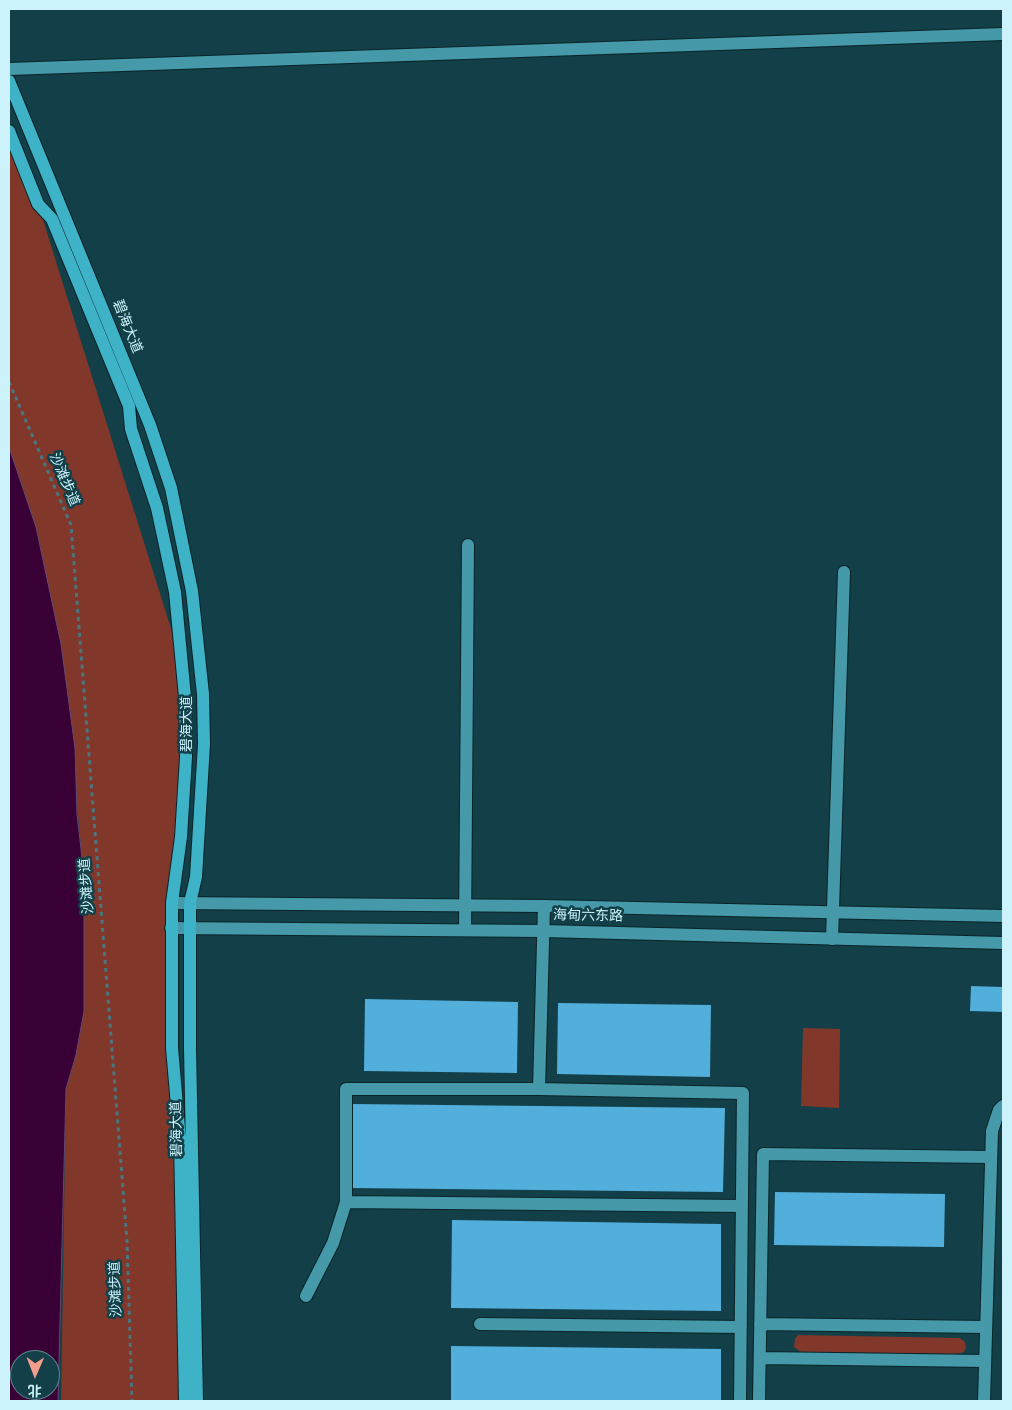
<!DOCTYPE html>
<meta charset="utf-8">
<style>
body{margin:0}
#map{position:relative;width:1012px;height:1410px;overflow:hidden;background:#123f48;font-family:Overpass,"Noto Sans SC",sans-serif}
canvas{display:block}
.frame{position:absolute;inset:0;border:10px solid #ccf3fb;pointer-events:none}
.north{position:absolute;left:10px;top:1350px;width:50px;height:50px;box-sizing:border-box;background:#123f48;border:1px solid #5c8790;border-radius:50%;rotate:181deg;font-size:14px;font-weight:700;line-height:20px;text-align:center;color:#ccf3fb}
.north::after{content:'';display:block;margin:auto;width:18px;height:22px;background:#f49d8c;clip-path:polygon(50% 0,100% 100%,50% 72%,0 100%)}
</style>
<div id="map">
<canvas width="1012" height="1410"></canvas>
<div class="frame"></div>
<div class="north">北</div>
</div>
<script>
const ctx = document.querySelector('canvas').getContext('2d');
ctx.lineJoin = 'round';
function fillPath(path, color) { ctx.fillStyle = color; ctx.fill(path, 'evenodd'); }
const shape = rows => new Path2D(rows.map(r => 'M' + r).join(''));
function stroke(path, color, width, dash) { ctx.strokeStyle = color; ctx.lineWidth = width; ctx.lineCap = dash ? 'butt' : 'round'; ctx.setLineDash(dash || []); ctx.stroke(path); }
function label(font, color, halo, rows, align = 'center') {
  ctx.font = font + ' Overpass,"Noto Sans SC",sans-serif'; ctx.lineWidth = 5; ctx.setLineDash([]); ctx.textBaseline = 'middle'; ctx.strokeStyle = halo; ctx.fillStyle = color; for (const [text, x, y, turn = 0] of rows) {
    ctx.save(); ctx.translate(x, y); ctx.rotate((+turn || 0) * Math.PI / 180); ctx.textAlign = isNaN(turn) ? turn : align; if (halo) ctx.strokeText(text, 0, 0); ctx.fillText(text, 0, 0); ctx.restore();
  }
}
fillPath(shape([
 [9,135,38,204,183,667,174,894,172,1048,193,1401,61,1401,66,1089,84,876,61,644,9,460],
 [803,1028,840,1029,839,1108,801,1106],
 [798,1335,960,1338,965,1342,966,1347,964,1352,956,1354,801,1352,794,1347,795,1339]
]), '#81382b');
const water = shape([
 [9,447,36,527,61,644,75,748,77,814,84,876,84,1011,76,1055,66,1089,58,1401,9,1401,9,447],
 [20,1360,50,1360,50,1390,20,1390,20,1360]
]);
fillPath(water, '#390035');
stroke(water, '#654970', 1);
fillPath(shape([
 [971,986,1003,987,1003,1012,970,1011],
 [365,999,518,1002,517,1073,364,1071],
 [558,1003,711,1005,710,1077,557,1074],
 [352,1104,725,1108,723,1192,351,1188],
 [775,1192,945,1194,944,1247,774,1245],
 [452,1220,721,1224,721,1311,451,1308],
 [451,1346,721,1349,721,1401,451,1401]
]), '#52aedb');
const street = shape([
 [9,69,1003,34],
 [465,930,468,545],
 [832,939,844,572],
 [539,1089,743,1093,740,1401],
 [346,1202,742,1206],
 [306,1296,333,1243,346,1202,346,1089,539,1089,544,906],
 [480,1324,741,1327],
 [760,1324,985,1327],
 [760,1358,985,1361],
 [759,1401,763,1154,990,1157],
 [984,1401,992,1131,999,1110,1003,1106]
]);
const secondary = shape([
 [172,903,544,906,1003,916],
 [171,928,543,931,1003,943]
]);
const primary = shape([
 [9,81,150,425,171,488,192,591,203,694,204,744,196,877,190,903,190,1048,197,1401],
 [9,131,38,204,52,219,129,406,131,429,157,508,175,592,185,697,186,757,181,837,172,903,172,1048,180,1140,185,1401]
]);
stroke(street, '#092429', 14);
stroke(secondary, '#092429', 14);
stroke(primary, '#092429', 14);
stroke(shape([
 [9,382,71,525,127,1241,132,1401]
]), '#4b767f', 3, [4, 4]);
stroke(street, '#4599a8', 12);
stroke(secondary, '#4599a8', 12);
stroke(primary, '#3eb2c6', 12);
label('14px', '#ccf3fb', '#123f48', [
 ["碧海大道",126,327,68],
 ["沙滩步道",63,480,67],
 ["碧海大道",188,724,-90],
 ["沙滩步道",88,886,-94],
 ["海甸六东路",588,917,1],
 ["碧海大道",178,1129,-91],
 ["沙滩步道",117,1289,-92]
]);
</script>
